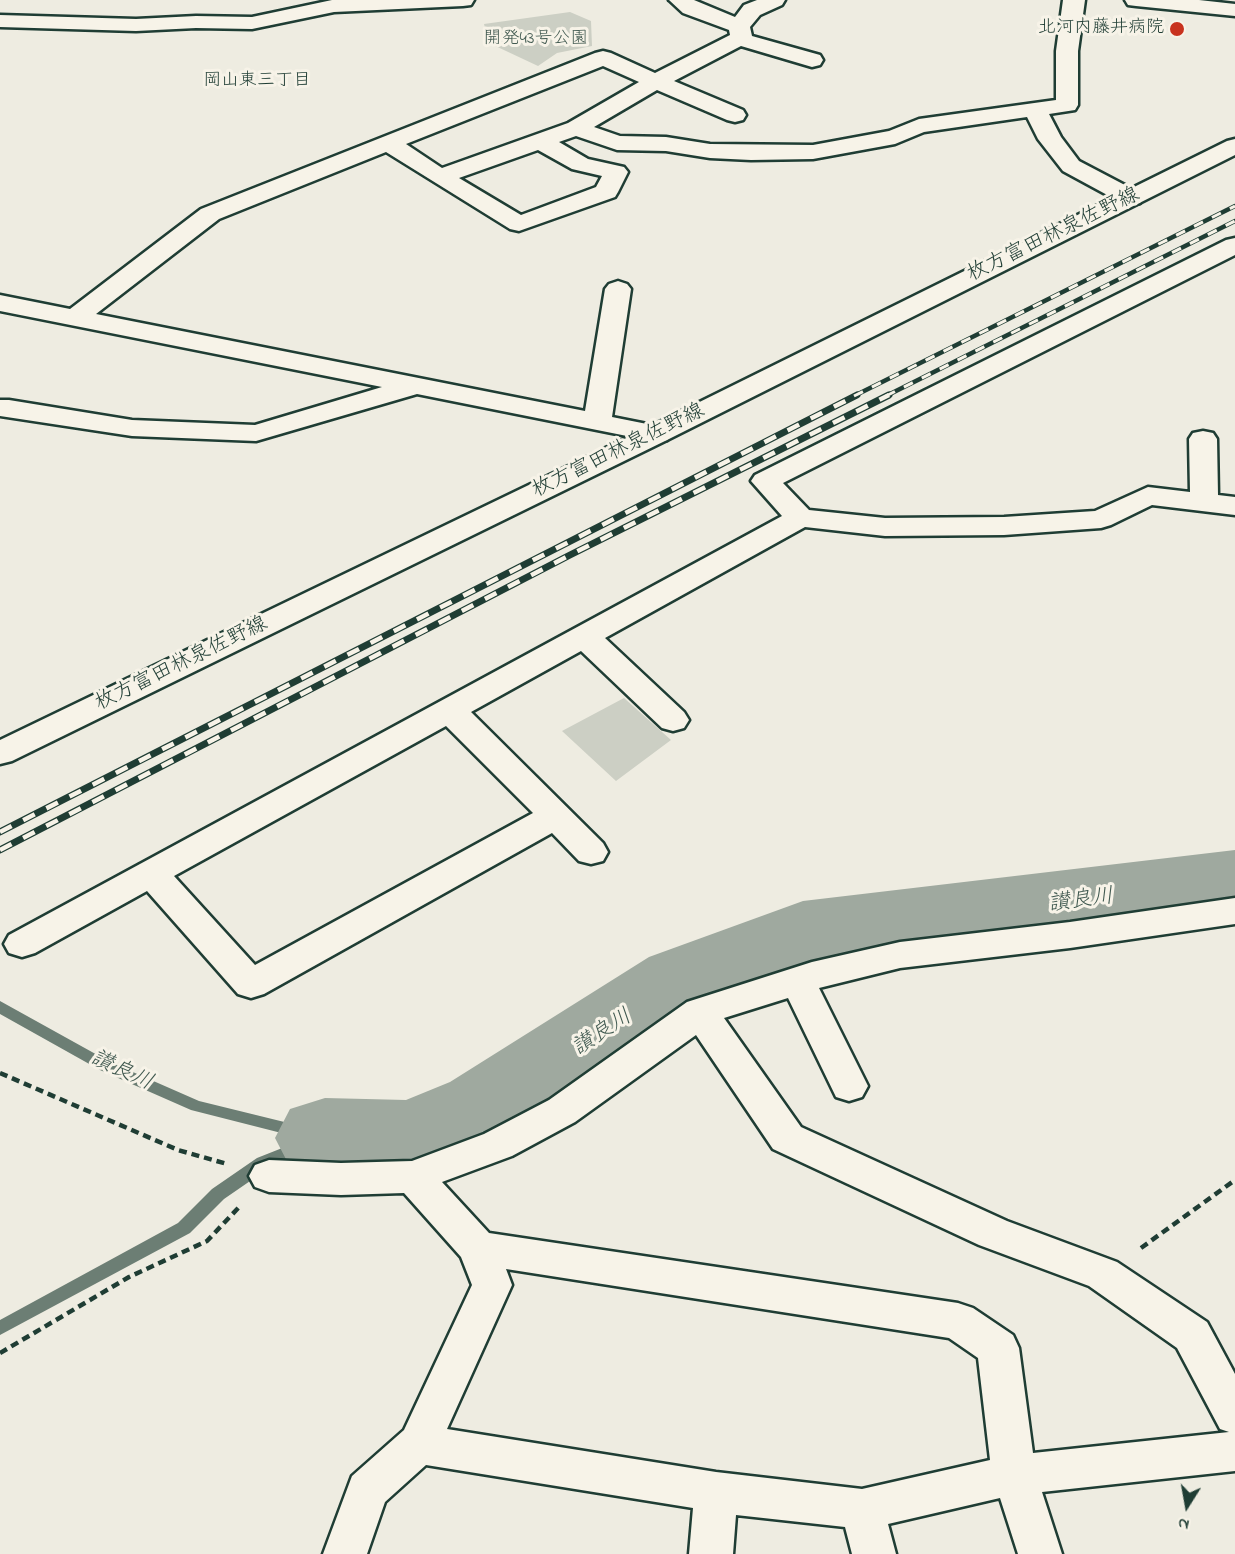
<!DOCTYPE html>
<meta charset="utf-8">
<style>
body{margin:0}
#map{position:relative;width:1235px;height:1554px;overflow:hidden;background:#eeece1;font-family:"Indie Flower",sans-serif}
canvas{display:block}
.north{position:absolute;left:1157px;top:1476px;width:60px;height:60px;-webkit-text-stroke:4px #f7f3e8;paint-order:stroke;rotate:191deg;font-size:16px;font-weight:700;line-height:24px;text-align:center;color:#1f3d34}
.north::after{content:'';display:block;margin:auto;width:21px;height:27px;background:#1f3d34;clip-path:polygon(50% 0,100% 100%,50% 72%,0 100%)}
</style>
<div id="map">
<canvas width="1235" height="1554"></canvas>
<div class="north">N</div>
</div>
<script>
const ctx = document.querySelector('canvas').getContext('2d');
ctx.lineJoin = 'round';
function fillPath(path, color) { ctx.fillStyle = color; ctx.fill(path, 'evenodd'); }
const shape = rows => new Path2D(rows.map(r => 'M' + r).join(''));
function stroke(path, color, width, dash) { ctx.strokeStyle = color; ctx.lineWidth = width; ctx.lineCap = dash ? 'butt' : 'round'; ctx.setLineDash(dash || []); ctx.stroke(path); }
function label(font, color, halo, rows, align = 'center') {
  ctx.font = font + ' "Indie Flower","Klee One",sans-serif'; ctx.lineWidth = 6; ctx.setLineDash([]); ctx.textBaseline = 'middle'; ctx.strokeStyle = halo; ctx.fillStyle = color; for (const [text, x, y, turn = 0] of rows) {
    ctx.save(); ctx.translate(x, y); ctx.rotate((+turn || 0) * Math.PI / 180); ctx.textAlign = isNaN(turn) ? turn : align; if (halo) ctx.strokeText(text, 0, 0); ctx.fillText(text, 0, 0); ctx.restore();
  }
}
fillPath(shape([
 [570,12,591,21,592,46,557,53,538,66,489,43,484,24],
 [624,698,671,740,616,781,562,731]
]), '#cccfc4');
fillPath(shape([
 [0,1001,110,1062,199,1101,325,1132,331,1133,333,1138,331,1143,269,1168,224,1199,190,1233,0,1335,0,1320,178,1223,212,1189,257,1158,305,1139,191,1110,100,1070,0,1014,0,1001]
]), '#6c7e74');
fillPath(shape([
 [1235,850,1235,916,814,968,715,1007,520,1138,447,1170,412,1181,325,1178,290,1167,275,1138,290,1109,325,1098,406,1100,450,1082,649,957,803,901,1235,850]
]), '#9fa99f');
const minor = shape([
 [332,0,474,0,471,5,463,6,334,12,252,29,196,28,136,31,0,27,0,15,136,19,196,16,252,17,332,0],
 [669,0,694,0,735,17,744,5,757,0,785,0,782,5,760,15,750,27,752,36,820,55,823,60,820,65,812,67,741,46,674,81,743,110,746,115,743,120,735,122,727,120,657,90,594,127,620,136,666,137,710,144,813,145,889,131,919,119,1056,100,1056,51,1063,0,1085,0,1078,51,1078,105,1075,110,1049,114,1061,137,1079,161,1140,193,1143,198,1140,203,1131,205,1122,203,1063,171,1038,139,1027,117,924,132,895,144,813,159,751,160,710,158,666,151,617,150,576,136,559,142,588,159,624,167,628,172,618,192,615,197,519,231,510,229,386,152,219,219,96,314,585,411,605,289,609,284,618,281,627,284,631,289,612,417,667,428,671,434,667,440,657,442,417,394,256,441,132,436,0,416,0,400,9,400,132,420,255,425,382,387,0,311,0,295,70,309,201,209,595,53,603,51,611,53,655,73,730,35,729,30,683,13,669,0],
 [603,66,639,82,568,123,442,168,406,144,603,66],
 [538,150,572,169,602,176,596,187,521,215,459,178,538,150],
 [1125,0,1199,0,1235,4,1235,16,1136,6,1128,5,1125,0],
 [1235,238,1235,255,783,483,809,510,885,518,1004,517,1095,511,1148,487,1190,492,1189,439,1193,433,1203,431,1213,433,1217,439,1218,495,1235,497,1235,515,1152,505,1111,525,1101,528,1004,535,885,536,805,527,605,638,684,712,689,720,684,728,673,731,662,728,581,651,471,712,603,843,608,852,603,861,591,864,579,861,552,833,264,994,251,998,238,994,147,891,35,953,22,957,9,953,4,944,9,935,782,516,751,481,755,475,1226,240,1235,238],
 [446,726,533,813,255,965,174,876,446,726],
 [1235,898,1235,924,1070,948,900,968,819,988,868,1086,862,1097,849,1101,836,1097,788,998,724,1018,801,1127,1007,1221,1117,1262,1207,1322,1235,1374,1235,1471,1042,1492,1062,1554,1018,1554,1000,1498,888,1524,896,1554,852,1554,845,1527,736,1515,733,1554,689,1554,693,1508,426,1465,385,1502,367,1554,323,1554,352,1476,404,1430,472,1285,461,1257,404,1193,341,1195,269,1192,255,1187,249,1176,255,1165,269,1160,341,1163,412,1161,484,1134,549,1100,687,1002,812,962,900,942,1070,922,1235,898],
 [696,1035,773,1149,979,1245,1089,1286,1177,1348,1220,1429,1229,1432,1033,1453,1019,1348,1013,1335,973,1308,958,1303,489,1233,442,1182,512,1156,575,1122,696,1035],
 [506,1269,949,1338,978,1358,990,1460,862,1489,716,1472,447,1429,512,1285,506,1269]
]);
const major = shape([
 [1235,139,1235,155,667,440,12,761,0,764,0,740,647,428,1227,141,1235,139]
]);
stroke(minor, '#1f3d34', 5);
stroke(major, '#1f3d34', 5);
stroke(shape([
 [0,1073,178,1150,227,1164],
 [1141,1248,1235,1180],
 [0,1353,129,1277,207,1241,241,1205]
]), '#1f3d34', 4.5, [8, 5]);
fillPath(minor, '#f7f3e8');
fillPath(major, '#f7f3e8');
const railFar1 = shape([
 [854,396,1235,206],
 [886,396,1235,221]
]);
const rail = shape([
 [0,832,857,395],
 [0,850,570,555,889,395]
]);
stroke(railFar1, '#1f3d34', 4.5);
stroke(rail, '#1f3d34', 7);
stroke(railFar1, '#f7f3e8', 3, [10]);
stroke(rail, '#f7f3e8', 4.5, [13]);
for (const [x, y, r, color] of [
 [1177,29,8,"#c8321e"]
]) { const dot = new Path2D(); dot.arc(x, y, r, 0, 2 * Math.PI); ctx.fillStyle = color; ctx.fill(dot); stroke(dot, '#f7f3e8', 2); }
label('18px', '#1f3d34', '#f7f3e8', [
 ["北河内藤井病院",1164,29]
], 'right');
label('18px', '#425a51', '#f7f3e8', [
 ["開発43号公園",536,40]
]);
label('18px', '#1f3d34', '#f7f3e8', [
 ["岡山東三丁目",257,82]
]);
label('21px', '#1f3d34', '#f7f3e8', [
 ["枚方富田林泉佐野線",1054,236,-26],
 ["枚方富田林泉佐野線",619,452,-26],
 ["枚方富田林泉佐野線",182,665,-26]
]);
label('italic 22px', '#3f584f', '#f7f3e8', [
 ["讃良川",1081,902,-7],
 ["讃良川",603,1034,-33],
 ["讃良川",121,1072,25]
]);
</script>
